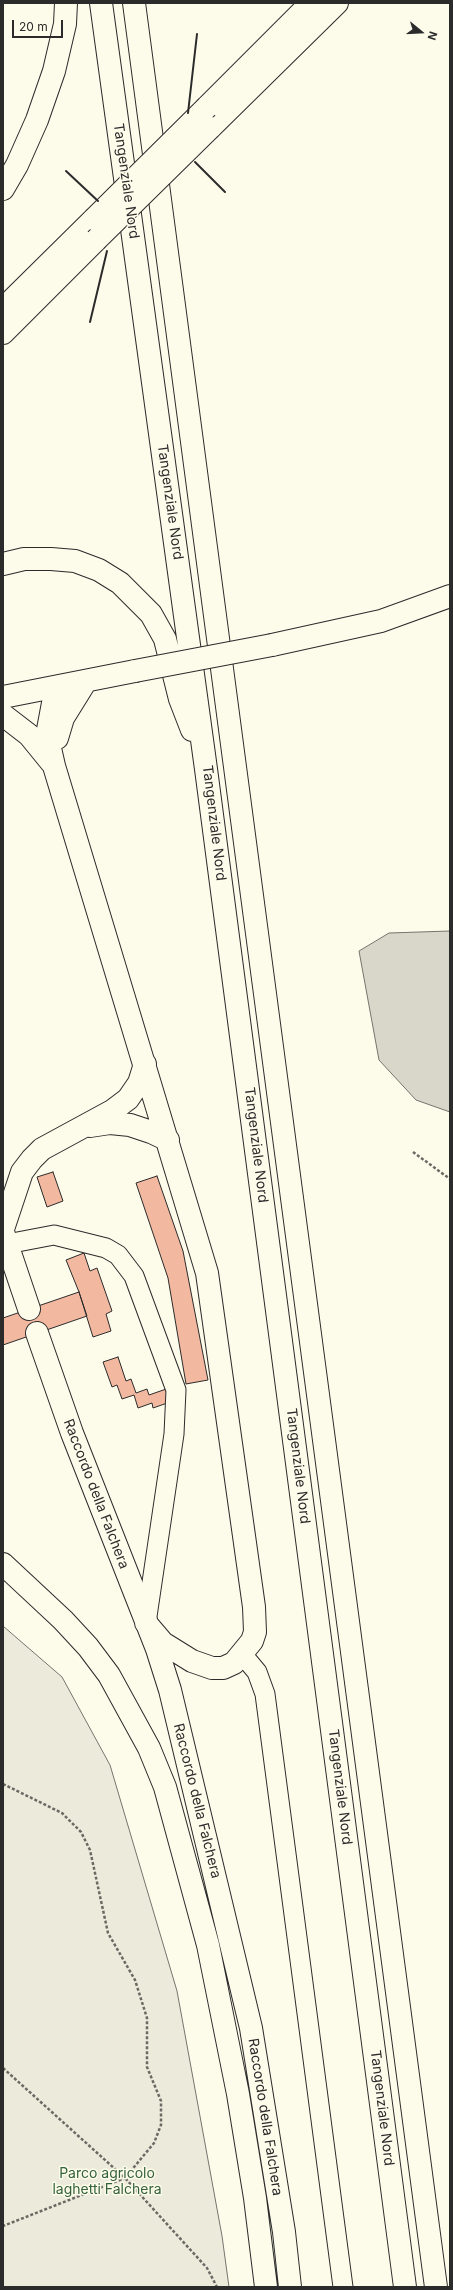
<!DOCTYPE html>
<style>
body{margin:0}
#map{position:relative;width:453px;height:2290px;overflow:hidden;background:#fdfbea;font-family:Inter,sans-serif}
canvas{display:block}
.frame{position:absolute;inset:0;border:4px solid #2b2b2b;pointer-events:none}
.north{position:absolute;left:401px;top:12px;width:40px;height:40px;-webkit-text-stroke:3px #fdfbea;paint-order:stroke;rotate:108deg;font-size:11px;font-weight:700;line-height:16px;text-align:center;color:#2b2b2b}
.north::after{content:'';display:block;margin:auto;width:14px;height:18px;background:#2b2b2b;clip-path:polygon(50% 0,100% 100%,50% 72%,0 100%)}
.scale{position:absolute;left:12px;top:20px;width:51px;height:18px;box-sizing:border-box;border:2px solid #2b2b2b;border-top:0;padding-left:5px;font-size:12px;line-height:14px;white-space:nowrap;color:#2b2b2b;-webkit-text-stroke:3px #fdfbea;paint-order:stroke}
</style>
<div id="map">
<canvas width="453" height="2290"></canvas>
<div class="frame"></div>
<div class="north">N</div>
<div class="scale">20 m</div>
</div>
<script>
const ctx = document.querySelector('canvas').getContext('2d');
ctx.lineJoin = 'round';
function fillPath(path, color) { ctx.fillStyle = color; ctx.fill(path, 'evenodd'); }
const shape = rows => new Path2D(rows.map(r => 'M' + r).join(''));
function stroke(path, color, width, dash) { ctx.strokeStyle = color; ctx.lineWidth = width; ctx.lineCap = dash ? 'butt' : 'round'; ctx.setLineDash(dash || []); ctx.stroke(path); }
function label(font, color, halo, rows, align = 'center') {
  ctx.font = font + ' Inter,sans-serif'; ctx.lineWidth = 3; ctx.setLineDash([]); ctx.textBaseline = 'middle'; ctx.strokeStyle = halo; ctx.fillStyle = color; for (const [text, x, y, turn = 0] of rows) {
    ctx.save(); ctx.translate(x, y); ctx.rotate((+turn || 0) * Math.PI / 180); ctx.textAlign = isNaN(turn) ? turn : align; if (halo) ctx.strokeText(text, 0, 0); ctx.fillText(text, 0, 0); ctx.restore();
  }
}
const green = shape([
 [3,1626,62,1677,110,1765,177,1991,222,2236,229,2287,3,2287,3,1626]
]);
fillPath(green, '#ecebdb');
stroke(green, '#74746e', 1);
const water = shape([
 [450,931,450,1112,416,1100,379,1060,359,951,389,933,450,931]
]);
fillPath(water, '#d8d7c9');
stroke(water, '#74746e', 1);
const building = shape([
 [53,1172,63,1201,47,1207,37,1177,53,1172],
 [157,1176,183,1251,208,1380,186,1384,168,1278,136,1183,157,1176],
 [84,1253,90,1271,97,1268,112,1311,106,1314,111,1331,93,1337,79,1292,66,1260,84,1253],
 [79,1292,87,1316,3,1345,3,1318,79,1292],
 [118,1357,126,1381,131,1379,136,1393,147,1389,149,1395,169,1388,173,1401,153,1408,152,1403,138,1408,134,1395,122,1399,117,1385,112,1387,103,1362,118,1357]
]);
fillPath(building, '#f2b8a0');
stroke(building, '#2b2b2b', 1);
const minor = shape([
 [7,1244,54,1235,106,1248,118,1255,134,1276,176,1390,174,1434,146,1623],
 [242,1654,257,1672,265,1694,343,2287]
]);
const highway = shape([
 [101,3,206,769,405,2287],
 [134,3,436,2287],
 [207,107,311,3],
 [210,128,337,3],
 [3,189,17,165,37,120,54,71,65,24,66,3],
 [3,309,94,219],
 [3,333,96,240],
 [3,564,24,559,51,559,75,561,99,570,120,583,151,614,165,639,180,699,192,730],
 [272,645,381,621,450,596],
 [56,687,47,735,54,766,207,1273,254,1607,255,1632,252,1641,234,1663,223,1668,212,1668,192,1661,163,1643,146,1623],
 [3,697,135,671],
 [3,715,29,735,51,762],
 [57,738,63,718,86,681],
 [90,1126,110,1123,130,1125,151,1132,168,1140],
 [3,1229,22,1172,32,1159,42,1149,112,1111,128,1099,139,1083,145,1064],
 [3,1232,29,1309],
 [37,1333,72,1433,157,1649,170,1690,251,2028,284,2232,290,2287],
 [3,1564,63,1620,88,1647,109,1675,149,1748,165,1787,208,1945,238,2094,255,2198,266,2287]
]);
stroke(minor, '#2b2b2b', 21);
stroke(highway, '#2b2b2b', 24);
stroke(shape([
 [413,1152,450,1179],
 [3,1784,62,1813,81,1832,90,1850,108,1933,135,1980,147,2018,147,2067,161,2101,161,2125,154,2143,125,2178,3,2226],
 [3,2068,125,2178,207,2268,217,2287]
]), '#6a6964', 2.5, [3, 2]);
stroke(minor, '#fdfbea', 19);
stroke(highway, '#fdfbea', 22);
const highwayBridge = shape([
 [94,219,207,107],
 [96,240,210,128],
 [135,671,272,645]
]);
stroke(highwayBridge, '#2b2b2b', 24, []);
stroke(highwayBridge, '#fdfbea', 22);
stroke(shape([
 [188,113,197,34],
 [195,162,225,192],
 [66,171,98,201],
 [90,322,107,251]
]), '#2b2b2b', 2);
label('14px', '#2b2b2b', '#fdfbea', [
 ["Tangenziale Nord",126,181,82],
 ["Tangenziale Nord",170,502,82],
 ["Tangenziale Nord",214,823,83],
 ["Tangenziale Nord",256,1145,83],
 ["Tangenziale Nord",298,1466,83],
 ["Raccordo della Falchera",96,1494,69],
 ["Tangenziale Nord",340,1787,83],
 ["Raccordo della Falchera",197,1801,76],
 ["Tangenziale Nord",382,2108,83],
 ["Raccordo della Falchera",265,2117,81]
]);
label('14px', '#34623c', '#fdfbea', [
 ["Parco agricolo",107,2174],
 ["laghetti Falchera",107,2190]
]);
</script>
